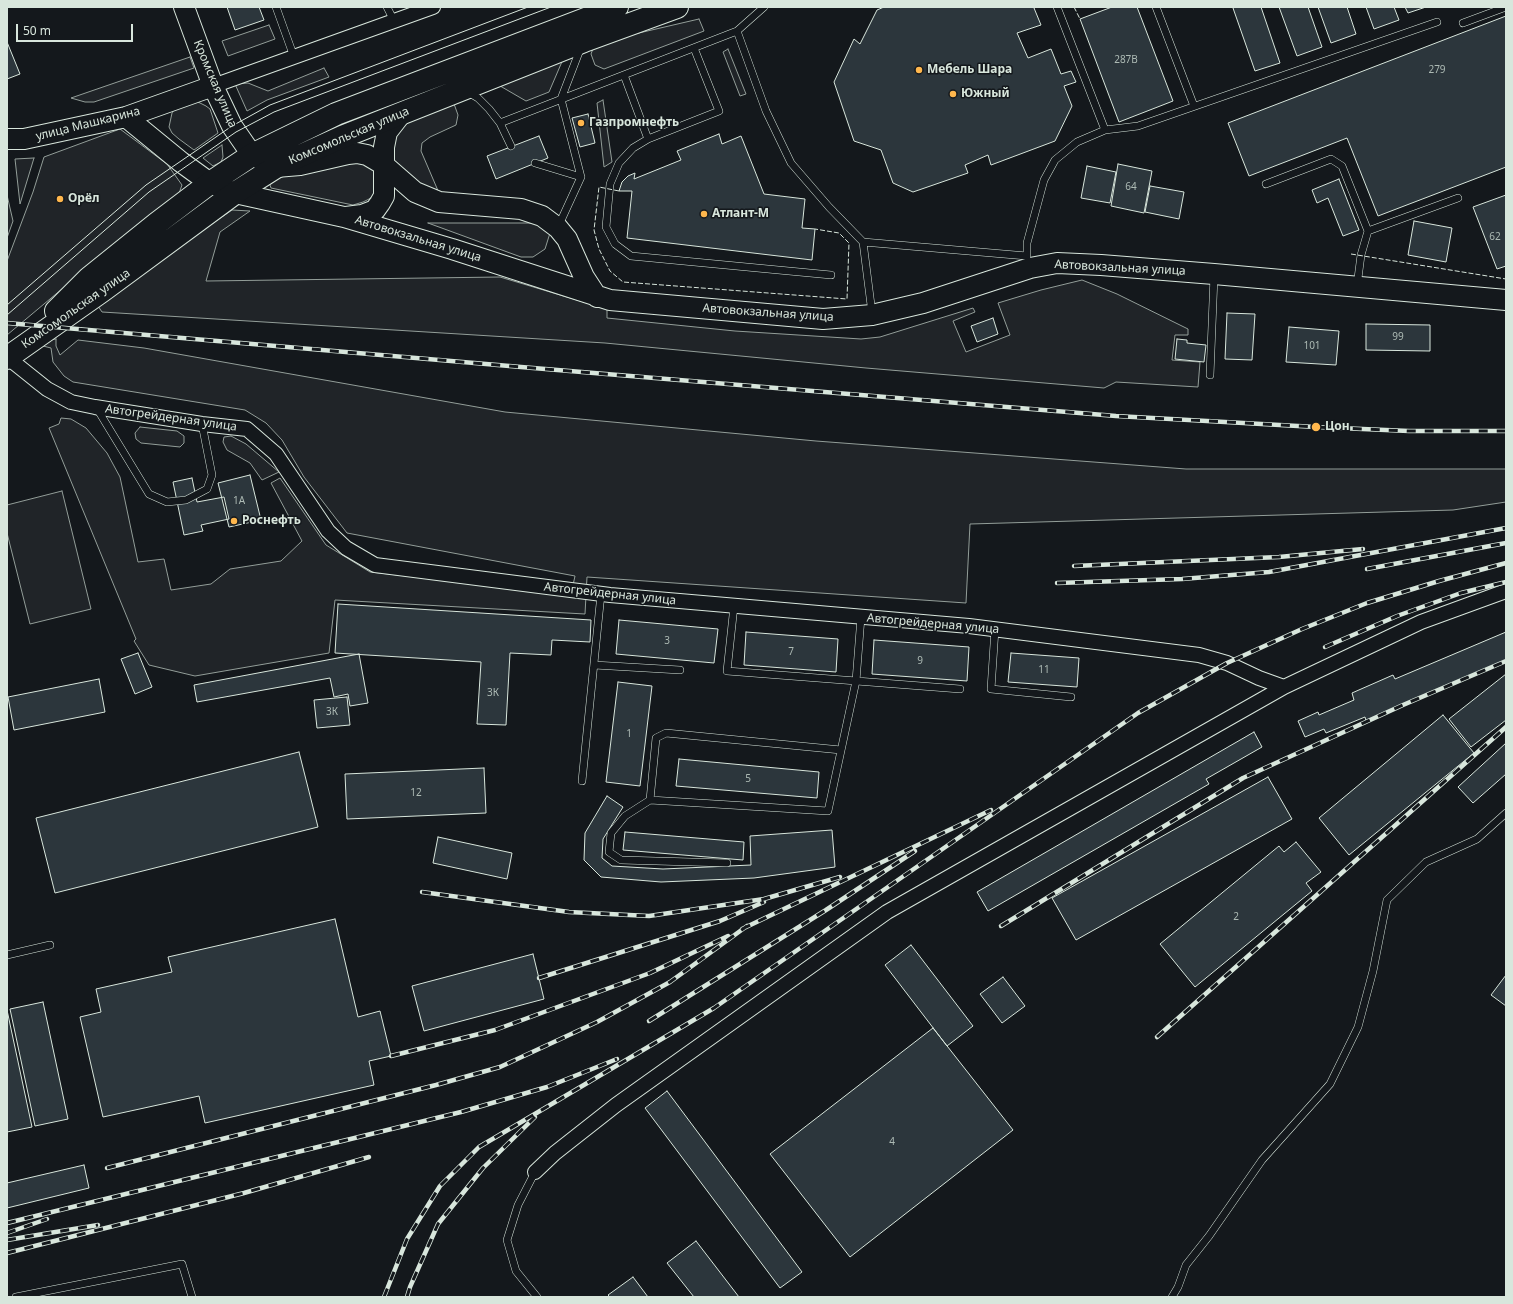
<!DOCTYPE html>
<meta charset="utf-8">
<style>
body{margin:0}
#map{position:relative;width:1513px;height:1304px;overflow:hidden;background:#14181c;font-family:"Noto Sans",sans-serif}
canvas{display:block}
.frame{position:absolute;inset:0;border:8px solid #d8e6dc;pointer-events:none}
.scale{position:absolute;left:16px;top:24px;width:117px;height:18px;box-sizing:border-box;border:2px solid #d8e6dc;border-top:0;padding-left:5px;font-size:12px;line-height:14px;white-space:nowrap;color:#d8e6dc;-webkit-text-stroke:3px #14181c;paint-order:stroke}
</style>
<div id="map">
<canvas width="1513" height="1304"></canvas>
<div class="frame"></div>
<div class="scale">50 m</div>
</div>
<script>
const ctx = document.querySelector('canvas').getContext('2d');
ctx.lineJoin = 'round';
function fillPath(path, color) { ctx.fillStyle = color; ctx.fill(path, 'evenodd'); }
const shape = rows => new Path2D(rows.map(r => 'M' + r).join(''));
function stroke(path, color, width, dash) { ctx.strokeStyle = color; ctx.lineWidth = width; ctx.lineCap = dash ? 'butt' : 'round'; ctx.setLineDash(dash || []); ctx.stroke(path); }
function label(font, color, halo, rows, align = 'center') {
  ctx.font = font + ' "Noto Sans",sans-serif'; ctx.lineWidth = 3; ctx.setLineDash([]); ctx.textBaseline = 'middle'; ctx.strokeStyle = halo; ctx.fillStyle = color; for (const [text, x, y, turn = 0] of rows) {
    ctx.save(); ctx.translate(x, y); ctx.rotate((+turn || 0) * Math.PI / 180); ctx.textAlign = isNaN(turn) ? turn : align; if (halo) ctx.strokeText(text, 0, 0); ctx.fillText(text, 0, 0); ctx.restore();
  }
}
const green = shape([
 [699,19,704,31,604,69,595,65,591,54,594,46,613,39,699,19],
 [269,25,275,39,228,56,222,41,269,25],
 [728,49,746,94,740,96,723,52,728,49],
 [190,57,194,68,94,102,85,102,71,98,190,57],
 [564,57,549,92,526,101,495,83,564,57],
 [324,68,329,77,267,100,247,111,235,84,248,83,268,91,324,68],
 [603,100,612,162,604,167,597,103,603,100],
 [196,101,206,106,210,109,218,133,194,150,179,139,172,133,169,127,172,113,175,108,196,101],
 [453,101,458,115,456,125,430,137,422,143,421,151,439,193,421,186,397,168,392,156,395,129,404,120,453,101],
 [120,129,167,164,182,185,178,196,112,247,7,335,7,261,33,192,44,157,120,129],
 [222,145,223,157,221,162,213,166,203,158,222,145],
 [34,158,20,204,15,159,34,158],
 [355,161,365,162,377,172,377,189,373,197,363,202,353,205,271,188,269,182,271,178,355,161],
 [7,195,13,221,7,238,7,195],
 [232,210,250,211,220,232,206,281,500,277,607,309,607,318,735,331,861,339,880,337,973,308,975,312,953,321,966,352,1010,335,998,303,1041,290,1082,280,1117,294,1188,329,1188,335,1175,335,1172,360,1200,362,1198,387,1116,382,1104,388,866,368,605,343,102,312,96,303,232,210],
 [428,223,541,223,550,233,545,249,533,257,521,257,428,223],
 [56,339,56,346,60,355,78,340,144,348,505,412,816,441,1186,469,1506,469,1506,502,1453,510,970,524,966,603,587,577,585,614,335,600,329,653,195,676,149,665,134,641,136,639,49,428,59,424,61,418,71,419,86,428,107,453,120,477,138,562,164,559,171,590,211,584,230,569,281,561,302,541,271,483,280,478,326,545,370,572,571,594,575,576,347,533,304,477,282,440,266,423,245,410,73,382,64,376,53,362,51,348,31,343,56,339],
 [140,427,177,431,184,436,184,443,180,447,141,443,136,439,135,433,140,427],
 [231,436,246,444,279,472,262,480,250,463,227,450,223,442,224,437,231,436],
 [62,491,91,609,30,624,7,533,7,505,62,491]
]);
fillPath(green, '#202428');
stroke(green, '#939e99', 1);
const building = shape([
 [227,7,259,7,264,20,235,30,227,7],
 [884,7,1037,7,1034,8,1041,25,1017,33,1028,58,1051,49,1061,74,1071,71,1076,82,1064,86,1072,106,1055,141,991,165,988,155,965,165,968,173,913,192,893,183,881,150,854,141,834,82,854,39,860,44,877,10,884,7],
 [1112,7,1137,7,1173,101,1119,122,1080,19,1112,7],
 [1236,7,1261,7,1280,63,1255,71,1233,8,1236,7],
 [1279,7,1308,7,1322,47,1297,56,1279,7],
 [1318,7,1347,7,1356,34,1331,43,1318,7],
 [1366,7,1394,7,1399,20,1374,29,1366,7],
 [1405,7,1426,7,1408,13,1405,7],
 [1506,16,1506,167,1378,216,1347,138,1249,176,1228,123,1506,16],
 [7,42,20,74,7,79,7,42],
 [588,114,595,143,580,147,572,118,588,114],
 [719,134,722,144,741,136,764,194,805,199,802,228,815,229,812,260,627,238,632,191,619,191,622,182,628,176,635,173,634,179,681,160,677,151,719,134],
 [539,136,548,158,496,179,487,156,539,136],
 [1118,164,1152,171,1144,213,1111,206,1118,164],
 [1087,166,1116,172,1110,203,1081,198,1087,166],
 [1339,179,1359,230,1343,236,1328,198,1317,203,1312,190,1339,179],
 [1150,186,1184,192,1179,219,1145,212,1150,186],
 [1506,195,1506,266,1497,269,1473,207,1506,195],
 [1414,221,1452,228,1446,262,1408,255,1414,221],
 [1227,313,1255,314,1252,360,1225,359,1227,313],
 [993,318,998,334,977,342,971,326,993,318],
 [1366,324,1430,325,1430,351,1366,350,1366,324],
 [1289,327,1339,331,1336,365,1286,362,1289,327],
 [1177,339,1187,340,1187,343,1206,345,1204,362,1175,359,1177,339],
 [250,475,261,520,229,527,218,483,250,475],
 [192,478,197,502,224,497,229,519,201,525,203,531,184,535,173,482,192,478],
 [338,604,591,620,590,642,552,640,551,655,510,653,506,725,477,724,481,662,335,653,338,604],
 [619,620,718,629,714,663,616,654,619,620],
 [746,632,838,639,836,672,744,665,746,632],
 [1506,632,1506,661,1366,721,1365,717,1326,733,1324,729,1305,737,1298,721,1318,712,1319,715,1354,700,1352,693,1393,675,1395,679,1506,632],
 [874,640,969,647,967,681,872,674,874,640],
 [138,653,152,687,135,694,121,659,138,653],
 [1011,653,1079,658,1077,687,1008,682,1011,653],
 [359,654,368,703,350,706,348,694,334,697,330,678,197,702,194,685,359,654],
 [1506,674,1506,720,1471,747,1449,719,1506,674],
 [99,679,105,712,14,730,8,697,99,679],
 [618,682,652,686,640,786,606,782,618,682],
 [347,697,350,725,317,728,314,700,347,697],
 [1443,715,1474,753,1349,855,1319,818,1443,715],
 [1254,732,1262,747,1206,779,1209,784,988,911,977,892,1254,732],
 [1506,743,1506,774,1473,803,1458,787,1506,743],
 [299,752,318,827,55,893,36,818,299,752],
 [679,759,819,772,817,798,676,786,679,759],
 [484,768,486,813,347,819,345,774,484,768],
 [1268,777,1292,819,1076,940,1052,898,1268,777],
 [607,796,623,807,603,839,602,858,612,866,663,869,751,865,750,836,832,830,835,867,754,878,661,882,601,877,584,860,585,833,607,796],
 [625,832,744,842,743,860,623,850,625,832],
 [438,837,512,853,507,879,433,863,438,837],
 [1296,842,1321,872,1306,883,1312,891,1195,987,1160,944,1279,846,1284,852,1296,842],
 [335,919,358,1017,380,1011,391,1056,369,1061,374,1085,205,1123,199,1096,103,1117,80,1017,101,1012,96,989,172,972,168,957,335,919],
 [911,945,973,1026,947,1046,885,965,911,945],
 [533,954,544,999,424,1031,412,986,533,954],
 [1506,975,1506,1006,1491,995,1506,975],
 [1003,977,1025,1006,1002,1023,980,994,1003,977],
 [43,1002,68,1119,35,1126,10,1009,43,1002],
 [7,1010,32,1127,7,1132,7,1010],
 [933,1028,1013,1130,850,1257,770,1154,933,1028],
 [667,1091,802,1272,780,1288,645,1108,667,1091],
 [84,1165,89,1188,7,1208,7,1183,84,1165],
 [696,1241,739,1297,694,1297,667,1263,696,1241],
 [633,1277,648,1297,610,1297,608,1295,633,1277]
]);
fillPath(building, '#2c363c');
stroke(building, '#d8e6dc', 1);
const lane = shape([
 [276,7,294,57],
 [387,7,394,21],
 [1156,7,1194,106],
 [1463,23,1506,7],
 [737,31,764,7],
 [624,75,648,139,719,111,694,48],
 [468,92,478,98,489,109,500,123,511,146],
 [500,123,737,31,766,111,791,163,829,207,863,242,1027,256,1027,243,1044,180,1055,160,1077,142,1105,130,1057,7],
 [1105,130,1138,126,1437,22],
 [648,139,633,148,619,163,610,184,606,227,615,244,631,256,831,275],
 [535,163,581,177],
 [1266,184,1331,159,1342,166,1368,231,1361,255,1357,286],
 [558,227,581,177,561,99,581,47],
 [1368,231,1458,198],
 [863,242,872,313],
 [1210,375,1214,276],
 [96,407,149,494,167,502,186,500,207,489,212,475,202,424],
 [734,606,727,671,960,689],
 [995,629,991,689,1071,697],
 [594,665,680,670],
 [582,781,601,594],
 [650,800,656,738,666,733,841,750],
 [727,863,621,860,609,852,611,833,625,816,650,800,828,811,856,681,861,617],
 [7,955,50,945],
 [535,1172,518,1205,507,1240,516,1271,537,1297],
 [16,1297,182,1264,192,1297],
 [1172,1297,1178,1287,1186,1265,1209,1236,1262,1160,1330,1084,1358,1027,1373,971,1387,900,1426,862,1477,839,1506,813]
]);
const street = shape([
 [213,86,433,7],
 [7,357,47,389,71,402,95,407,202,424,247,429,276,454,328,531,346,548,375,565,610,595,969,626,1199,655,1227,663,1259,678,1284,687],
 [535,1172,555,1153,616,1105,887,912,1284,687,1421,622,1506,591]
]);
const secondary = shape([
 [184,7,213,86,232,126,252,155,276,167,300,165,348,154,357,153,367,155,384,165,415,192,439,202,521,209,542,216,558,228,567,239,584,277,597,297],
 [126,117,181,162,210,183,235,193,344,217,452,249,610,300,823,319,872,315,923,303,1030,268,1057,263,1101,265,1214,274,1506,300],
 [7,139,24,139,126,117,213,86],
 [346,217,362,215,375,210,380,203,384,196,384,147,387,132,401,114]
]);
const primary = shape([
 [56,311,89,278,156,224,210,183,252,155,336,114,617,7],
 [7,358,102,291,235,193,276,167,342,137,584,41,677,7]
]);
stroke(lane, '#d8e6dc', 8);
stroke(street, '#d8e6dc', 16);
stroke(secondary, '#d8e6dc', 22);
stroke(primary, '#d8e6dc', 24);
stroke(lane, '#14181c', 7);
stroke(street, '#14181c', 14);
stroke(secondary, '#14181c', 20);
stroke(primary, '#14181c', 22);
stroke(shape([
 [7,305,146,185,232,126,270,105,528,7],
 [7,315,149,192,236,132,274,112,551,7]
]), '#d8e6dc', 1);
const rail = shape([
 [7,323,521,367,1116,416,1316,427,1409,431,1506,431],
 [1074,566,1279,557,1363,549],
 [1367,569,1506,543],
 [1057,583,1182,579,1269,572,1506,528],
 [1325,647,1397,616,1461,593,1506,582],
 [422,892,569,912,649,916,764,899,840,877],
 [1001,926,1243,778,1403,705,1506,661],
 [742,929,991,810],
 [539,978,720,921,764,902],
 [649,1021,826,910,915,851],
 [1157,1037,1506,727],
 [391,1056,495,1030,650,973,728,936],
 [107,1168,436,1085,500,1067,597,1022,670,982,747,926],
 [7,1223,461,1112,547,1087,617,1059],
 [7,1233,47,1219],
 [7,1240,98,1225],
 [7,1253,244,1193,369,1157],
 [384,1297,407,1239,440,1186,479,1147,714,1008,1138,713,1227,663,1302,629,1367,603,1439,581,1506,563],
 [407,1297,410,1287,438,1224,483,1168,535,1117]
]);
stroke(rail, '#d8e6dc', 4.5);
stroke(rail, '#14181c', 3, [9]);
stroke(shape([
 [1074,7,1080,19],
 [619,191,599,187,594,230,599,249,610,271,623,282,847,299,849,243,839,233,815,229],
 [1351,254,1506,279]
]), '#d8e6dc', 1, [5, 2]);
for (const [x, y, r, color] of [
 [919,70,4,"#ffb74d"],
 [953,94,4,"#ffb74d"],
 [581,123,4,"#ffb74d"],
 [60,199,4,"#ffb74d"],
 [704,214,4,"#ffb74d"],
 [1316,427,5,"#ffb74d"],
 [234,521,4,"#ffb74d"]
]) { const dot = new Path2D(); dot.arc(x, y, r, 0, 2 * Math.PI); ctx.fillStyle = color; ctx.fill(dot); stroke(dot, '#14181c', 1.5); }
label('10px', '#adbab4', null, [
 ["287В",1126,60],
 ["279",1437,70],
 ["64",1131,187],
 ["62",1495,237],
 ["99",1398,337],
 ["101",1312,346],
 ["1А",239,501],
 ["3",667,641],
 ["7",791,652],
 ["9",920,661],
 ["11",1044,670],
 ["3К",493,693],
 ["3К",332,712],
 ["1",629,734],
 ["5",748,779],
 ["12",416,793],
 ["2",1236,917],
 ["4",892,1142]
]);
label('bold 12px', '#d8e6dc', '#14181c', [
 ["Мебель Шара",927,70],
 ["Южный",961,94],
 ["Газпромнефть",589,123],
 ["Орёл",68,199],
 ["Атлант-М",712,214],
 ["Цон",1325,427],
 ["Роснефть",242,521]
], 'left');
label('12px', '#d8e6dc', '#14181c', [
 ["Кромская улица",215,84,67],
 ["улица Машкарина",88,124,-14],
 ["Комсомольская улица",349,136,-23],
 ["Автовокзальная улица",418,239,17],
 ["Автовокзальная улица",1120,268,3],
 ["Комсомольская улица",76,309,-35],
 ["Автовокзальная улица",768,313,4],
 ["Автогрейдерная улица",171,418,8],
 ["Автогрейдерная улица",610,594,6],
 ["Автогрейдерная улица",933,624,5]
]);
</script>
